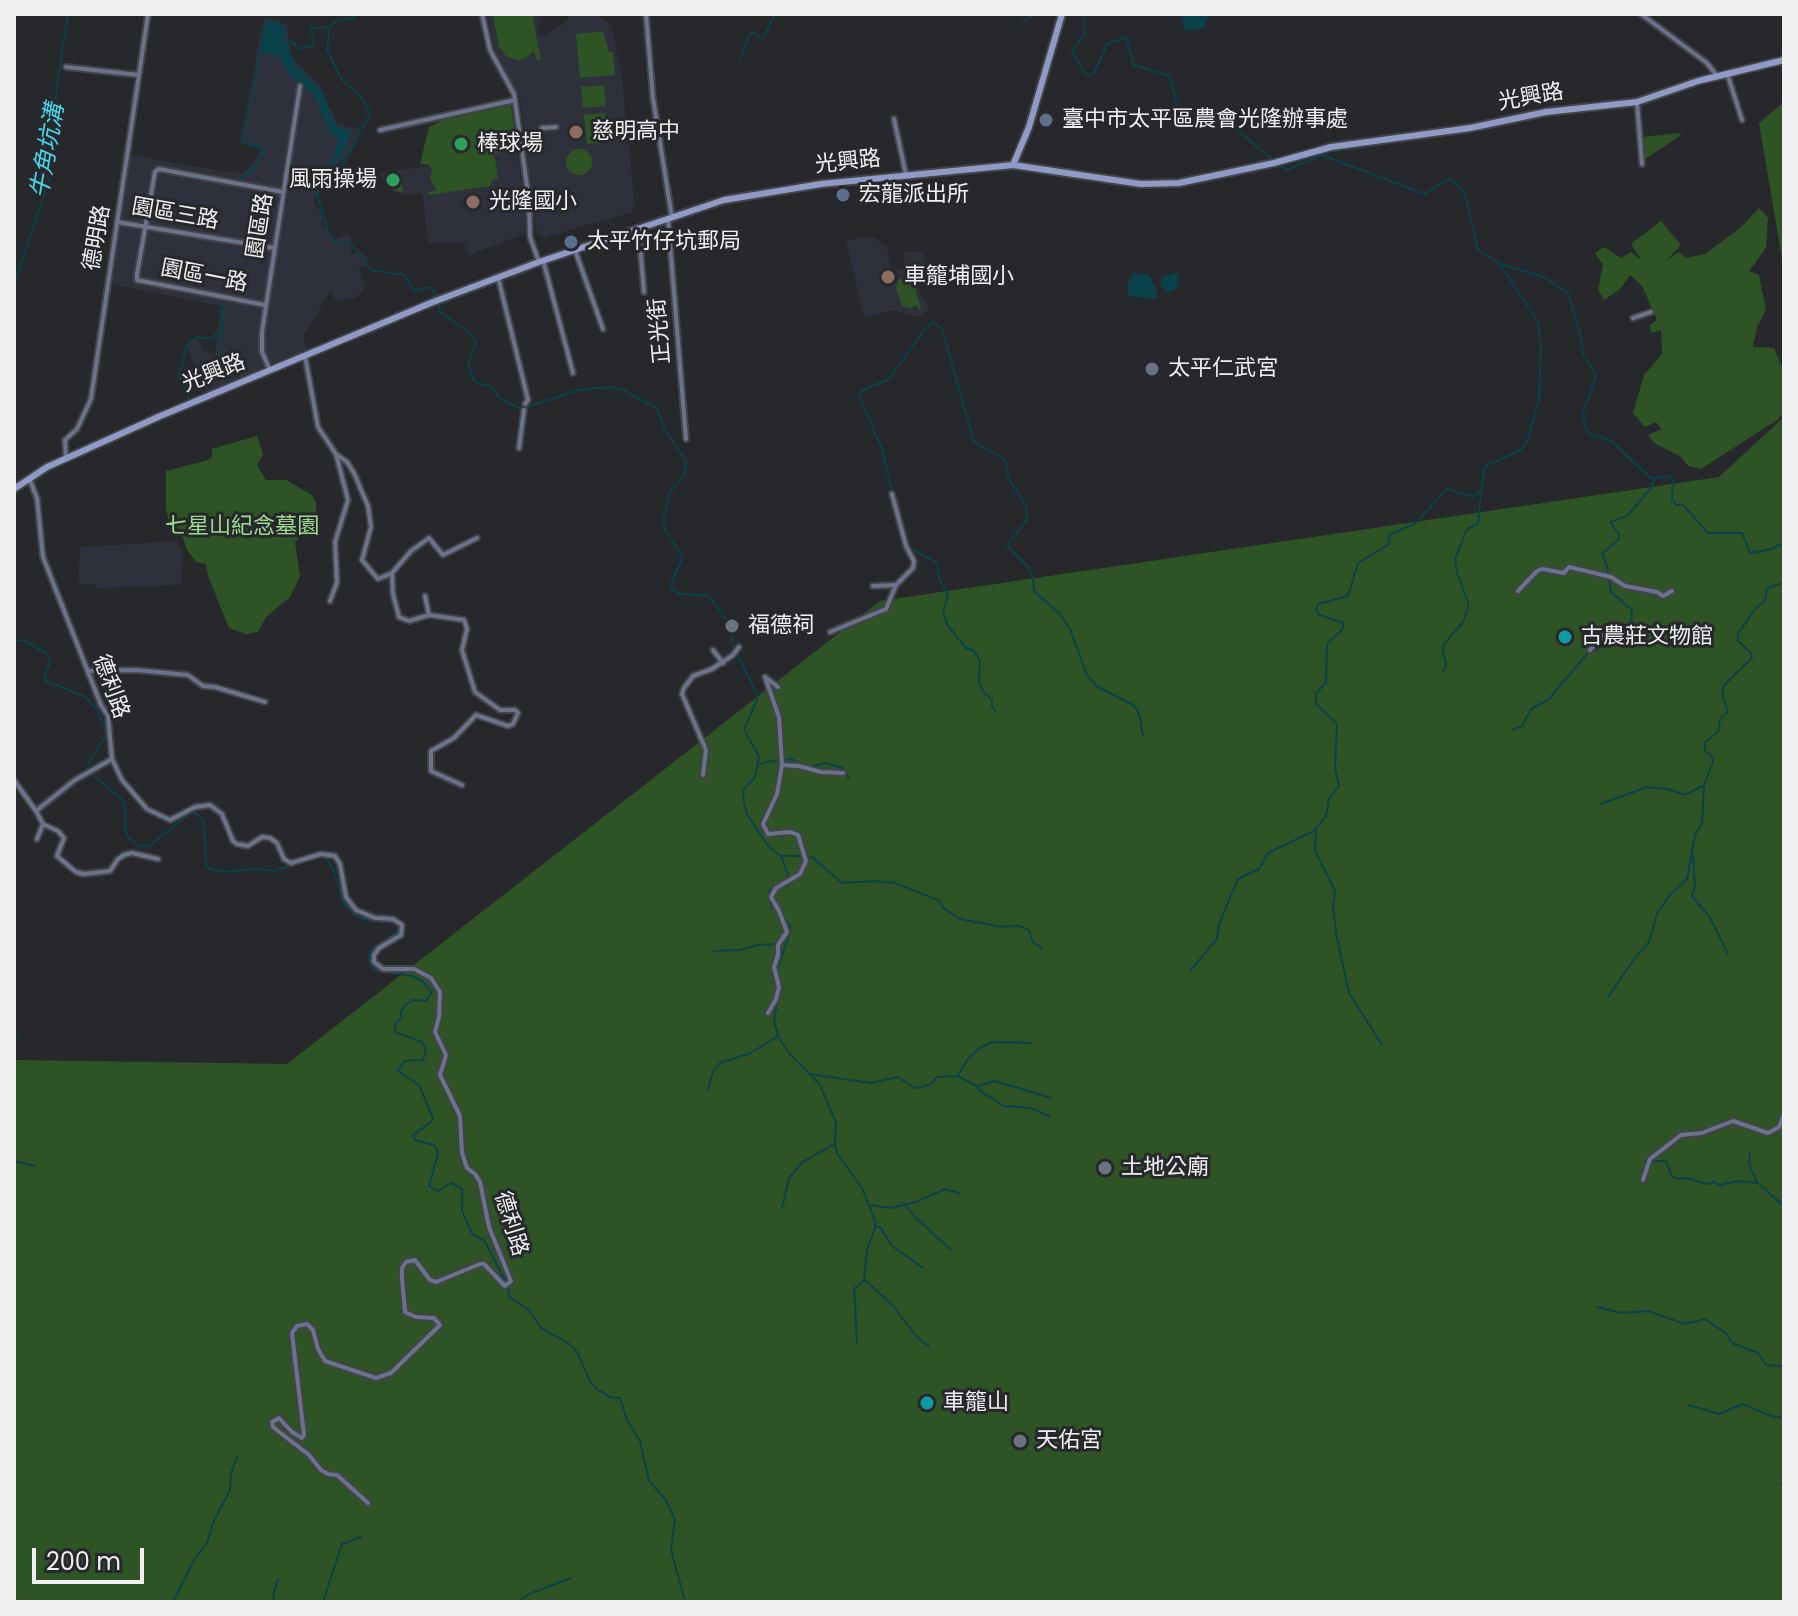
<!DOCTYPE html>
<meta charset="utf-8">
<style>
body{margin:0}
#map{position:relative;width:1798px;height:1616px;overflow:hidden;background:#27282c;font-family:Poppins,sans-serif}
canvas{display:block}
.frame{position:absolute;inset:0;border:16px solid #f0f0f3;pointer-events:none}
.scale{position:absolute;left:32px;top:1548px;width:112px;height:36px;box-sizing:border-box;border:4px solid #f0f0f3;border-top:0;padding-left:10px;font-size:24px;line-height:28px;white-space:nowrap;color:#f0f0f3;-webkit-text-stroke:6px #27282c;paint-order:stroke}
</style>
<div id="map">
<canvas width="1798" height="1616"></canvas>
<div class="frame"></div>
<div class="scale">200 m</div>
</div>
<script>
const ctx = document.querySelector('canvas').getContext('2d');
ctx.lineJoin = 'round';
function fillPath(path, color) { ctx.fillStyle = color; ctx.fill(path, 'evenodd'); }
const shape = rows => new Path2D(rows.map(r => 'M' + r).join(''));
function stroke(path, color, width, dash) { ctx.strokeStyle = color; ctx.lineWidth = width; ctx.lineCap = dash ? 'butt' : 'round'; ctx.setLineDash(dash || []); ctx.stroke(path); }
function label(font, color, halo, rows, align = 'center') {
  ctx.font = font + ' Poppins,"Noto Sans TC",sans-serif'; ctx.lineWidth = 6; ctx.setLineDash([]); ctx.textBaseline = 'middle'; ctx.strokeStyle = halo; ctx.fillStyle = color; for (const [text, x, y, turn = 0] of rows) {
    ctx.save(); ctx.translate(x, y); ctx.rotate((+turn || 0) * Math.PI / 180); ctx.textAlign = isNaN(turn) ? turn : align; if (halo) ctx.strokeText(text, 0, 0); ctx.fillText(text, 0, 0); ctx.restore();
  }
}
fillPath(shape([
 [487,14,541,14,538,32,543,36,568,21,568,14,596,14,611,26,621,71,635,206,632,212,546,237,537,234,520,99,495,50],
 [264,17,278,20,286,25,291,57,320,86,337,124,360,129,356,143,315,196,313,203,323,215,321,225,335,240,347,234,351,238,349,248,351,255,360,252,367,258,364,266,359,268,364,285,363,291,356,298,335,300,331,290,304,335,306,350,207,392,186,345,197,336,203,350,212,355,215,354,221,306,106,283,127,154,226,172,244,173,251,166,260,150,244,144,241,140],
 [517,150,523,192,521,198,525,205,525,234,469,255,465,245,459,242,429,243,422,193,404,195,387,189,380,174],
 [859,237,875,238,887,247,892,271,904,268,903,252,925,252,919,290,929,309,926,313,921,316,914,316,893,310,864,318,848,247,844,242],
 [176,541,182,551,181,585,96,588,96,584,80,584,78,579,80,547]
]), '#2e313b');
fillPath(shape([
 [493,14,532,14,541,60,537,61,534,51,524,59,518,60,506,56,499,47],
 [603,31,609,52,613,52,615,75,580,78,576,34],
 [604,85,606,106,583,108,581,87],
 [1784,102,1784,270,1759,123],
 [511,105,517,150,494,154,498,179,492,180,490,186,429,195,429,192,437,190,430,179,432,169,429,165,420,164,429,127,443,120],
 [605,113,607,130,612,130,613,141,587,144,584,115],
 [1680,133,1681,135,1644,160,1643,137],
 '566 162a13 13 0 1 1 26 0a13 13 0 1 1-26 0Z',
 [400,172,403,192,402,193,387,187,385,175],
 [1759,208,1768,218,1766,248,1749,271,1759,275,1766,310,1757,327,1753,347,1774,348,1784,372,1784,412,1777,420,1701,469,1688,466,1681,457,1654,443,1648,435,1661,429,1656,422,1645,427,1633,413,1644,375,1662,354,1661,330,1651,333,1650,325,1657,320,1642,286,1630,275,1620,289,1604,300,1598,290,1603,265,1595,253,1604,247,1621,258,1631,252,1642,261,1631,244,1661,221,1681,245,1667,260,1679,252,1686,258,1705,254,1740,228],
 [912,275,921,310,919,310,917,305,911,308,902,306,896,288,899,279],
 [1784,417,1784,1602,14,1602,14,1060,287,1064,880,601,1719,477],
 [257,436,263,454,257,465,266,480,286,480,312,495,316,503,316,517,295,543,300,576,290,597,266,617,258,632,246,634,229,628,208,576,206,564,196,562,187,550,183,538,171,529,166,510,166,471,208,460,212,457,212,449]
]), '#2e5425');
fillPath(shape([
 [1181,14,1209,14,1204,28,1185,31],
 [267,23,276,24,283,28,284,38,281,40,287,43,296,66,320,89,337,127,352,131,338,160,332,166,328,163,334,157,338,138,331,134,313,94,289,74,279,56,260,53],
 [1177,272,1179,280,1176,289,1170,292,1165,291,1161,284,1162,277],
 [1133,273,1149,275,1156,288,1158,299,1129,296,1127,286]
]), '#0a424b');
stroke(shape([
 [356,14,352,18,337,21,330,27,327,49,341,79,363,99,370,114,341,168,317,194,328,233,335,242,350,242,371,270,404,275,414,291,430,287,436,295,440,312,467,331,476,341,468,365,475,382,492,387,500,399,521,409,579,390,610,387,623,390,657,408,665,430,686,461,685,474,669,494,663,522,666,532,683,557,671,584,672,590,682,594,709,596,724,616,735,650,756,692,757,700,744,729,759,757,755,777,743,790,744,803,747,815,764,840,771,849,781,856,788,875,787,880,769,890,771,906,780,915],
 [1083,14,1085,34,1072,51,1084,73,1088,75,1094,73,1107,44,1126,37,1134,65,1170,76,1177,106,1224,111,1225,120,1273,160],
 [1022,23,1035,14],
 [740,61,749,35,752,32,763,39,775,14],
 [1278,164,1287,170,1322,155,1424,194,1449,179,1455,182,1465,194,1478,250,1500,264,1544,277,1568,293,1580,333,1583,353,1596,376,1583,413,1585,427,1591,435,1610,440,1651,478,1669,476,1673,480,1672,500,1676,505,1682,504,1708,533,1742,533,1750,553,1773,549,1779,544,1784,549],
 [240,180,257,165,263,152,260,146,246,144,243,139,266,22,280,24,286,30,284,42,292,42,300,49,314,45,311,28,328,27],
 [14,284,50,177,57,85,68,14],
 [223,303,223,325,218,348,231,382],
 [189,400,178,374,183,365,185,350,190,341,197,337,210,339,221,330],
 [892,491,882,449,859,395,861,391,889,379,925,329,933,322,942,329,974,442,1005,460,1009,479,1026,506,1027,520,1007,545,1029,568,1033,578,1034,591,1060,614,1070,629,1087,675,1096,686,1135,706,1140,717,1143,736],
 [908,547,936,562,940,581,948,595,943,612,948,626,966,648,974,651,980,661,979,683,985,694,992,699,992,706,996,712],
 [14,641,22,640,47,653,50,662,45,674,46,681,84,696,96,708,107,734,90,760,87,770,123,800,126,814,125,828,128,837,139,846,149,846,193,811,204,821,206,864,210,869,224,872,257,869,274,871,316,858],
 [1443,672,1446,664,1443,651,1444,644,1463,622,1469,605,1457,573,1455,559,1467,529,1478,524,1481,491],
 [1512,730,1522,726,1531,709,1548,700,1587,654,1621,638,1631,629,1632,610,1611,592,1607,566,1602,554,1618,540,1619,534,1610,522,1627,516,1651,488,1654,480],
 [758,766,765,762,791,759,801,764],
 [810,767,826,763,843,768,849,779],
 [1601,804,1647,787,1668,789,1685,795,1702,786],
 [1316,830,1315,851,1335,891,1333,906,1336,933,1349,993,1382,1045],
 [1693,855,1695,887,1692,896,1709,916,1728,954],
 [781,856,801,856],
 [326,857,334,871,344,904,356,916,369,921,392,922,398,925,397,932,372,949,368,956,373,970,412,976,422,981,432,992,426,1001,413,1000,406,1004,400,1013,402,1017,396,1023,395,1032,422,1042,426,1050,423,1060,404,1061,398,1071,419,1085,433,1118,431,1122,413,1135,415,1140,434,1145,437,1149,438,1154,429,1186,438,1191,451,1183,462,1189,462,1211,473,1235,484,1240,508,1286,509,1297,529,1310,541,1328,568,1343,577,1352,590,1381,597,1389,610,1397,620,1398,627,1420,640,1441,649,1481,666,1500,675,1520,671,1550,684,1598],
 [808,857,813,858,842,883,874,881,895,883,940,901,943,908,960,919,1002,927,1019,926,1029,930,1033,942,1042,948],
 [714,951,740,950,757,945,776,944],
 [1190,971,1217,939,1219,924,1238,879,1259,869,1268,853,1314,831,1326,816,1329,799,1339,786,1335,768,1337,724,1316,704,1316,693,1326,683,1327,644,1342,630,1344,623,1319,615,1316,609,1318,604,1348,596,1358,563,1388,545,1390,534,1415,524,1447,489,1473,497,1481,491,1485,466,1521,450,1528,439,1539,399,1541,347,1538,322,1501,266],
 [779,980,778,968,790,932,790,925,784,919],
 [1608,997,1634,959,1649,942,1657,914,1669,896,1687,879,1695,835,1702,823,1704,785,1713,762,1713,758,1705,751,1705,742,1718,732,1720,719,1728,712,1722,693,1724,685,1752,658,1751,653,1738,641,1738,634,1755,609,1765,601,1767,588,1784,583],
 [778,998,774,1020,778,1036,789,1053,820,1085,836,1123,835,1144,837,1153,862,1188,875,1221,875,1228,867,1250,864,1279,892,1305,917,1337,929,1346],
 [14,1036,18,1037],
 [810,1074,871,1083,898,1077,913,1087,919,1088,931,1084,937,1077,957,1076,977,1086,995,1081,1051,1098],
 [958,1075,968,1059,981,1047,992,1042,1032,1043],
 [977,1086,980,1091,1004,1106,1031,1108,1050,1117],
 [708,1090,713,1071,720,1063,751,1053,778,1036],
 [1750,1153,1749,1164,1757,1182],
 [14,1161,34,1166],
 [1645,1161,1666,1161,1672,1177,1678,1179,1687,1178,1707,1184,1714,1182,1720,1185,1738,1181,1758,1183,1784,1206],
 [904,1203,914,1216,951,1250],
 [869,1205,890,1208,916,1202,945,1189,959,1193],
 [782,1208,789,1178,803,1162,834,1144],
 [875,1226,880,1227,892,1246,923,1268],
 [1597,1307,1621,1313,1648,1311,1685,1324,1705,1319,1726,1333,1732,1343,1758,1353,1766,1365,1784,1366],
 [857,1342,854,1289,864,1280],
 [1688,1405,1719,1414,1743,1404,1771,1416,1784,1418],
 [1781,1484,1784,1486],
 [173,1602,194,1560,207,1543,213,1523,230,1490,231,1473,237,1457],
 [275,1602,273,1595,278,1579],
 [323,1602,342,1544,361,1537],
 [518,1602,529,1594,571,1578]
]), '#0a424b', 2);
const street = shape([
 [482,14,490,50,514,94,529,200,530,237,539,262],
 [646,14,653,98,672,218],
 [1641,14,1707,63,1717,76],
 [66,67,139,75],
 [1727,73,1742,120],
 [1637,102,1642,164],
 [894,119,906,175],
 [542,128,556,127],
 [380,130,515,100],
 [668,219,686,439],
 [117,222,274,248],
 [634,230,640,245,644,292],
 [575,250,603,329],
 [543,260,573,373],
 [498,277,528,400,525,404],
 [265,305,137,280,137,274,155,172,159,169,283,192],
 [1633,318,1651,312],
 [305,356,318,427,336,454,347,462,354,473,368,506,371,527,362,560,378,579,392,573,411,551,429,538,443,555,477,538],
 [270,370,262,352,262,332,300,86],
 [519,448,524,410],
 [66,458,65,440,77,429,91,399,148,14],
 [29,478,37,498,43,557,101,705,108,716,112,759,122,780,147,809,170,820,195,807,210,805,222,814,233,841,237,844,248,846,262,837,270,838,277,843,284,859,291,863,321,854,335,856,340,864,346,897,356,910,375,918,393,919,402,925,401,935,379,948,374,955,374,962,383,969,414,969,431,978,440,992,439,1017,435,1032,446,1055,440,1075,460,1116,462,1153,467,1168,475,1174,480,1182,489,1227,511,1281,505,1286,484,1264,480,1264,436,1282,430,1280,415,1260,406,1262,402,1268,402,1278,405,1312,416,1317,434,1318,440,1325,391,1373,376,1378,325,1361,318,1349,313,1330,307,1324,297,1326,292,1333,304,1435,302,1438,292,1432,279,1418,272,1422,273,1427,309,1455,321,1470,328,1474,337,1475,368,1503],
 [392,573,393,594,399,617,409,621,429,615,464,620,467,629,462,650,475,692,500,710,515,710,518,713,513,724,508,726,476,715,454,738,431,751,431,771,462,785],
 [873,586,896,585],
 [1518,591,1537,571,1542,569,1564,573,1569,567,1611,577,1625,586,1657,592,1663,596,1672,591],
 [425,596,429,615],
 [330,601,337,582,335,542,348,500,336,454],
 [830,632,886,609,896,585,913,568,914,561,906,546,892,494],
 [713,650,723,663],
 [1590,650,1604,633],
 [88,671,136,670,188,675,203,686,215,687,265,702],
 [782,765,799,766,821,772,843,773],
 [703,775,706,750,682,694,684,688,693,676,712,669,733,655,739,647],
 [14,780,36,811],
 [43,824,58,831,64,838,57,856,76,872,84,874,110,871,118,859,124,855,132,853,158,859],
 [37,839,43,824,36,811,75,780,112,759],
 [768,1013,776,999,779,987,774,967,778,955,778,945,787,932,779,911,771,897,776,888,800,874,806,861,798,835,790,832,768,834,763,824,777,794,782,765,779,717,765,677,778,687],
 [1643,1180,1650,1159,1681,1135,1702,1133,1733,1121,1768,1133,1779,1127,1784,1115]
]);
const secondary = shape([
 [1013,165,1029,127,1062,14],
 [14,489,47,467,158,417,433,302,539,262,724,200,821,184,1013,165,1141,184,1179,183,1274,163,1331,147,1470,128,1546,112,1637,102,1698,81,1784,60]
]);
stroke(street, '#434448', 8);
stroke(secondary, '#434448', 10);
stroke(street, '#6a728c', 4);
stroke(secondary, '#8f9bc6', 6);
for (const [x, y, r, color] of [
 [1046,120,8,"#5c6f8a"],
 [576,132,8,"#8d6e63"],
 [461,144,8,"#2e9e5b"],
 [393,180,8,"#2e9e5b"],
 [843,195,8,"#5c6f8a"],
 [473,202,8,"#8d6e63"],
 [571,242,8,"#5c6f8a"],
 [888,277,8,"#8d6e63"],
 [1152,369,8,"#6b7280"],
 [732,626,8,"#6b7280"],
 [1565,637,8,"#0f9aa8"],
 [1105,1168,8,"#6b7280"],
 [927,1403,8,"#0f9aa8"],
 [1020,1441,8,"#6b7280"]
]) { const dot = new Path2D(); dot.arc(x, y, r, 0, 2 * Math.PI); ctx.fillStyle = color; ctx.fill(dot); stroke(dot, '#27282c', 3); }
label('22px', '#f0f0f3', '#27282c', [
 ["光興路",1531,98,-10],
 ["光興路",848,163,-6],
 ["園區三路",175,215,10],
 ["園區路",261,226,-81],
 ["德明路",98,238,-80],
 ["園區一路",204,277,11],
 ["正光街",661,331,-95],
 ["光興路",214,374,-22],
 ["德利路",110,687,70],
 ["德利路",510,1224,73]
]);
label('22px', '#f0f0f3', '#27282c', [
 ["臺中市太平區農會光隆辦事處",1062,120],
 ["慈明高中",592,132],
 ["棒球場",477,144],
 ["風雨操場",377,180,"right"],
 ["宏龍派出所",859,195],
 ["光隆國小",489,202],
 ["太平竹仔坑郵局",587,242],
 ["車籠埔國小",904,277],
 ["太平仁武宮",1168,369],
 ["福德祠",748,626],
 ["古農莊文物館",1581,637],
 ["土地公廟",1121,1168],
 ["車籠山",943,1403],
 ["天佑宮",1036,1441]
], 'left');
label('22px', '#9cdb8d', '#27282c', [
 ["七星山紀念墓園",242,527]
]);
label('italic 24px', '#46d7ef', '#27282c', [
 ["牛角坑溝",49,151,-80]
]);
</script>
